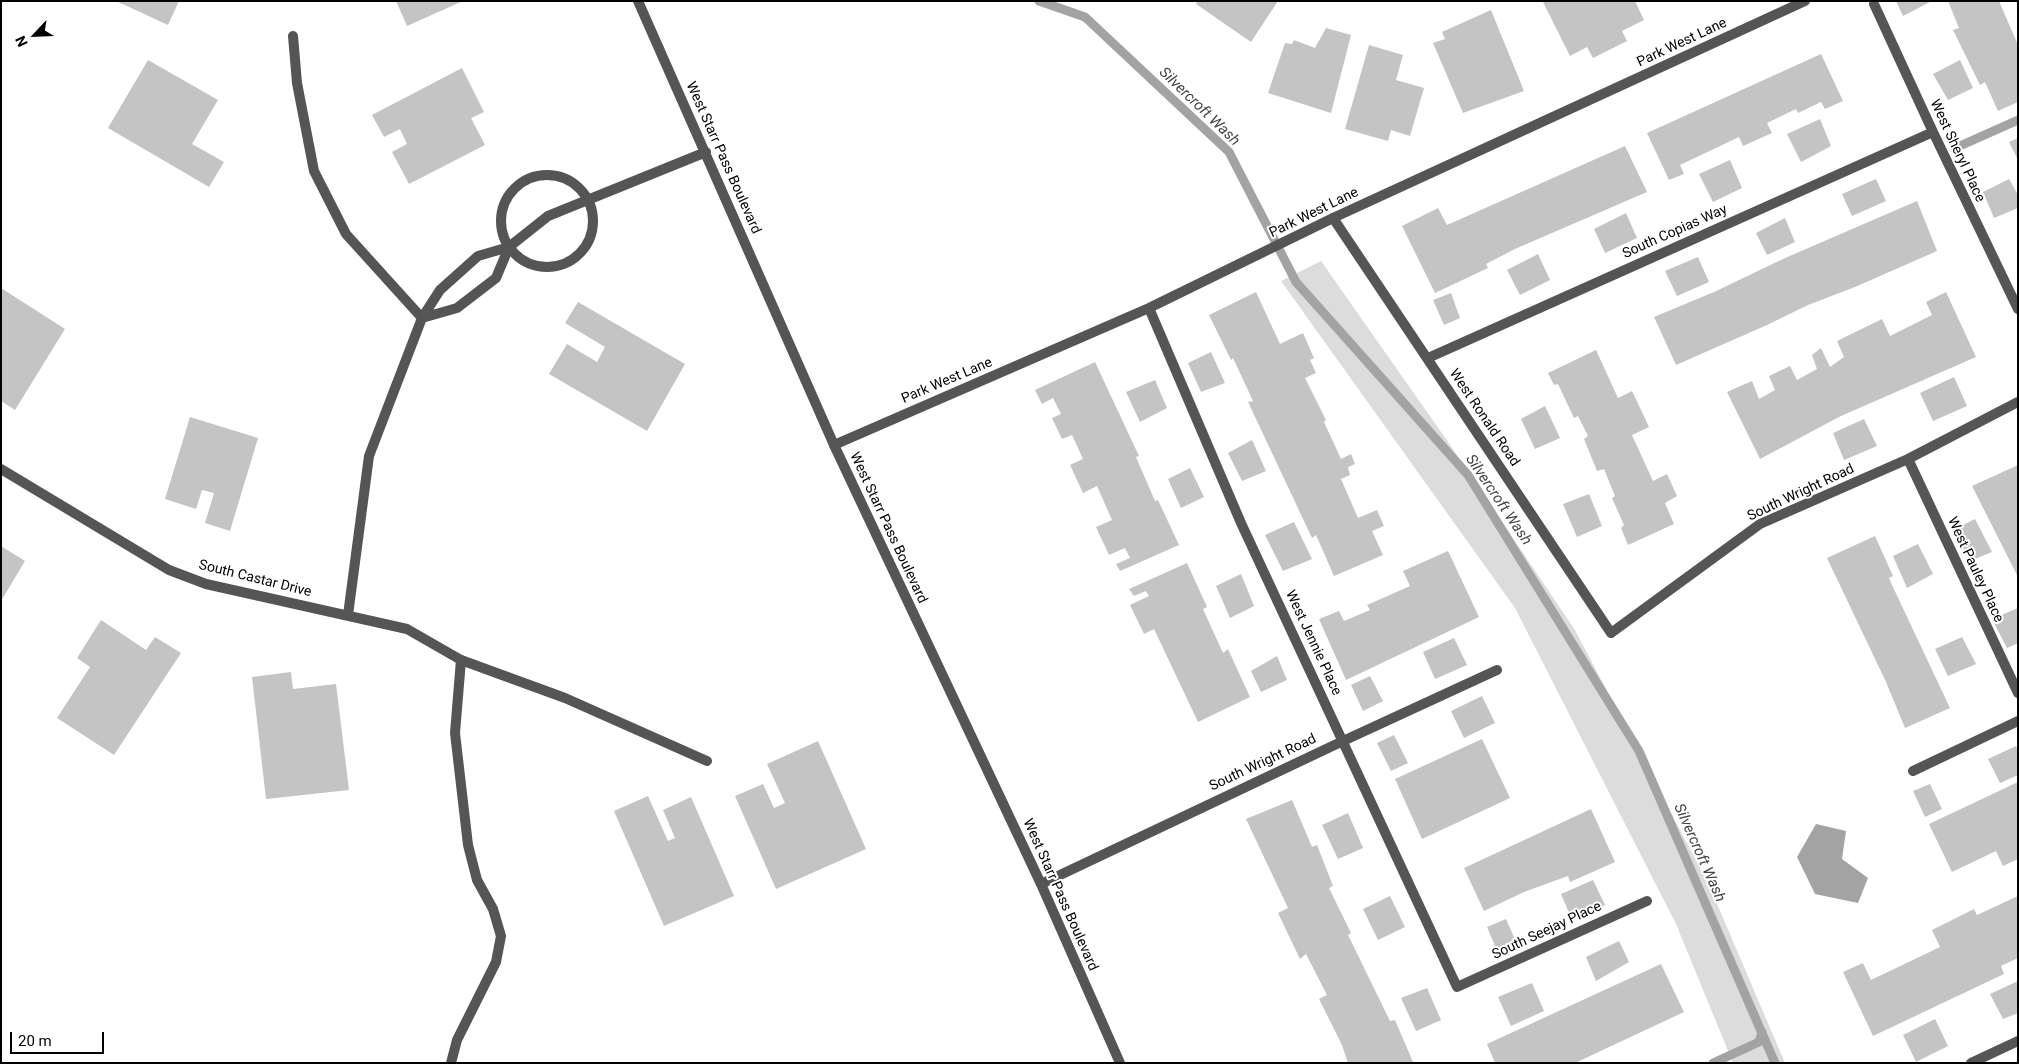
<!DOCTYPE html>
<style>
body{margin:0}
#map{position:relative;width:2019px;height:1064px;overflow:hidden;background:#fff;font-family:Roboto,sans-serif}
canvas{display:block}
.frame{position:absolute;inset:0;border:2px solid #000;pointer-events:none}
.north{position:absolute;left:10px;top:10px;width:50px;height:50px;-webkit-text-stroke:4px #fff;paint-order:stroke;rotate:245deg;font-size:14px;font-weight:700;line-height:20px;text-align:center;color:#000}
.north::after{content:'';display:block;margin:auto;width:18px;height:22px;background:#000;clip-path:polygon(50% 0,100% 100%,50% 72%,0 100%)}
.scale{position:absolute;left:10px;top:1032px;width:94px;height:22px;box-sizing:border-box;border:2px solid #000;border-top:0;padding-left:6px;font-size:15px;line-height:18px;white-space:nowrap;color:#000;-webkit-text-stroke:4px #fff;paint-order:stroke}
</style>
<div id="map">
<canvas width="2019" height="1064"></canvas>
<div class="frame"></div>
<div class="north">N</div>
<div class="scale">20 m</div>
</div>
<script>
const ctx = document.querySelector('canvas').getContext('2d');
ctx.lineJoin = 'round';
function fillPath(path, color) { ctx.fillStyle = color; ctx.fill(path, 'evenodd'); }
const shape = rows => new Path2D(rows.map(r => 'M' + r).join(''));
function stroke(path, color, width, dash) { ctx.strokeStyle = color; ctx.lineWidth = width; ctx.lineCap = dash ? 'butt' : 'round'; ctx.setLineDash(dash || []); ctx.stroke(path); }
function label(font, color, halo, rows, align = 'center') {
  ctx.font = font + ' Roboto,sans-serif'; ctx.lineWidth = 4; ctx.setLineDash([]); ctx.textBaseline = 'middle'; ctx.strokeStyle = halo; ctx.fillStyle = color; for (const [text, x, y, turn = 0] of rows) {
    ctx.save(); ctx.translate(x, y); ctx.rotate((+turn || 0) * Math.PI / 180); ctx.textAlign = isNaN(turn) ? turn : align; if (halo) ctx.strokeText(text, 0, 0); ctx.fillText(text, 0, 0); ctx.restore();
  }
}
fillPath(shape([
 [1321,261,1446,439,1575,630,1709,885,1785,1063,1733,1063,1676,924,1515,608,1281,281]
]), '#dcdcdc');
fillPath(shape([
 [1816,824,1846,831,1842,859,1868,878,1858,903,1815,894,1797,857]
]), '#a3a3a3');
stroke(shape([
 [1039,1,1085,17,1229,152,1296,282,1468,475,1639,751,1775,1063],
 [1962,145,2018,120],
 [1713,1063,1759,1042,1762,1032]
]), '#a3a3a3', 9);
fillPath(shape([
 [116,1,179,1,168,25],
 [396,1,463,1,407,26],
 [1198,1,1278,1,1251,42,1196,4],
 [1545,1,1635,1,1644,20,1622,31,1627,41,1593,58,1587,47,1570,56,1543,2],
 [1896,1,1932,1,1903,16],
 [1948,1,1999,1,2018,45,2018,102,1998,111,1985,82,1980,85,1953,30,1959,28],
 [1491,10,1524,91,1463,113,1433,43,1445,39,1442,32],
 [1326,28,1351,35,1331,113,1268,93,1285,43,1292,44,1294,40,1315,48],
 [1369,45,1403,55,1396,80,1424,88,1410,136,1391,130,1388,141,1345,129],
 [1821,54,1843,101,1825,109,1821,102,1798,113,1796,109,1767,123,1772,133,1743,146,1739,137,1680,165,1684,174,1669,180,1647,133],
 [148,60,218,100,192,144,224,162,209,187,108,128],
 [1960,60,1973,88,1948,100,1933,74],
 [462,68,484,112,471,118,485,145,409,184,392,152,407,144,400,129,384,137,372,115],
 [1820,119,1831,146,1801,162,1787,134],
 [2018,138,2018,160,2009,142],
 [1625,146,1647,192,1515,249,1486,264,1488,268,1435,293,1402,226,1438,208,1447,225],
 [1730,160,1742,188,1713,202,1699,174],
 [1876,179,1886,201,1852,216,1842,194],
 [2009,179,2018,195,2018,208,1994,218,1983,192],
 [1917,201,1937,251,1855,287,1808,305,1767,325,1676,365,1654,317,1714,292,1785,258],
 [1626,213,1637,238,1605,253,1594,229],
 [1785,218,1795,242,1767,255,1756,233],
 [1538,254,1550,280,1520,295,1507,270],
 [1698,257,1709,282,1677,296,1665,271],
 [1,288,65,329,15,410,1,401],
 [1256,292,1280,344,1303,333,1314,358,1310,360,1316,373,1305,378,1326,420,1324,422,1341,459,1351,454,1355,464,1348,467,1350,475,1341,479,1358,518,1377,510,1384,526,1372,531,1383,555,1334,576,1316,535,1312,538,1248,402,1253,401,1233,358,1231,360,1209,315],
 [1946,292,1976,357,1841,416,1760,459,1727,392,1752,381,1759,399,1775,390,1769,376,1790,366,1797,380,1817,369,1812,355,1821,348,1830,367,1844,357,1837,341,1882,319,1890,336,1932,315,1926,302],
 [1451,293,1460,318,1444,325,1433,300],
 [578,302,685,364,647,431,549,374,567,344,597,362,605,347,565,323],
 [1596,350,1618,398,1632,391,1649,427,1632,435,1653,481,1667,474,1677,496,1665,503,1674,524,1628,545,1621,528,1624,525,1612,498,1615,496,1604,469,1597,471,1584,439,1588,436,1578,416,1574,418,1558,384,1554,385,1548,373],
 [1211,352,1225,383,1201,392,1188,363],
 [1095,362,1139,456,1136,457,1155,501,1158,500,1179,545,1120,571,1116,564,1130,558,1125,548,1109,555,1096,527,1112,520,1097,486,1083,493,1070,465,1083,459,1072,435,1062,439,1052,418,1061,414,1053,398,1042,404,1035,390],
 [1954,377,1967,406,1933,421,1920,393],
 [1155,380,1167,408,1140,422,1126,392],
 [1545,406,1560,438,1535,449,1521,419],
 [190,417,258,438,230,531,205,523,214,493,202,490,196,509,165,499],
 [1864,419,1877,446,1844,460,1833,433],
 [1252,440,1266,471,1242,481,1228,453],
 [2018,465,2018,577,1972,486],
 [1190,468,1204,497,1181,508,1168,479],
 [1589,494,1602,526,1577,537,1563,504],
 [1975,519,1992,552,1970,561,1953,530],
 [1294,522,1312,559,1283,571,1265,535],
 [1875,536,1893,576,1889,578,1892,585,1950,708,1905,728,1886,682,1827,558],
 [1918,544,1933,574,1907,588,1893,556],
 [1,546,25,561,1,601],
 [1448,551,1479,617,1346,680,1319,619,1339,611,1344,621,1370,610,1367,605,1410,586,1403,571],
 [1187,563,1207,607,1203,609,1223,653,1228,649,1250,697,1198,722,1154,629,1144,634,1130,605,1149,596,1146,591,1134,596,1129,589],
 [1241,574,1254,606,1230,618,1216,586],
 [2018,608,2018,643,2007,648,1992,619],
 [101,620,146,650,155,637,181,653,114,755,57,718,90,667,77,658],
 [1962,637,1976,664,1948,676,1935,649],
 [1454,638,1467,665,1435,679,1423,652],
 [1277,656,1287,680,1261,692,1251,671],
 [291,672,293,689,336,684,349,790,266,799,252,677],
 [1370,676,1383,701,1363,711,1351,685],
 [1482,696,1495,723,1464,738,1451,711],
 [1394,735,1408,763,1391,771,1377,743],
 [1482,739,1510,798,1422,839,1395,779],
 [818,741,866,849,776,889,735,796,763,784,774,808,785,803,767,764],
 [2016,746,2018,750,2018,775,2000,783,1988,759],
 [2018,782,2018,859,2003,866,1996,851,1952,872,1929,824],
 [1930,784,1942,809,1925,817,1913,791],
 [648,796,668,841,675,838,663,810,691,797,734,896,664,926,614,811],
 [1292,800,1312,847,1317,845,1333,886,1329,888,1351,933,1348,935,1390,1021,1395,1020,1413,1062,1412,1063,1348,1063,1342,1045,1319,999,1327,995,1306,954,1300,959,1278,913,1288,908,1246,819],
 [1591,809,1615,862,1570,882,1568,876,1524,892,1484,911,1464,868],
 [1348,813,1363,848,1338,859,1322,825],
 [1593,880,1605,905,1572,920,1561,894],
 [1390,896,1405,927,1378,940,1363,909],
 [2018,896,2018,958,2001,966,2004,974,1873,1036,1843,972,1863,963,1871,980,1940,947,1932,930,1974,909,1977,915],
 [1506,919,1517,944,1498,953,1487,927],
 [1619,941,1629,962,1596,981,1586,957],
 [1661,964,1684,1012,1575,1063,1495,1063,1487,1044],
 [2018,981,2018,1013,2003,1019,1990,994],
 [1532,983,1544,1011,1511,1026,1498,997],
 [1427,988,1441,1020,1416,1031,1401,998],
 [1935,1019,1948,1046,1916,1062,1903,1035]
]), '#c4c4c4');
stroke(shape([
 '501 221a46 46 0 1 1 92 0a46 46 0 1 1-92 0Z',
 [1333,218,1805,1],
 [451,1063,457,1040,496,962,501,936,493,909,477,880,468,845,455,733,461,660,565,698,707,761]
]), '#555', 10);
stroke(shape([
 [1874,4,1933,132,2018,309],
 [293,36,297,83,314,171,346,234,422,318,369,456,348,615],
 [509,247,496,278,457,308,422,318,440,290,478,256,509,247,548,216,706,152],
 [1149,308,1241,523,1457,987,1647,901],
 [1428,358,1933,132],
 [834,445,1149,308,1333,218,1611,633,1760,524,1908,459,2018,402],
 [1908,459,2018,693],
 [1,469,169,570,206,584,407,629,461,660],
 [1913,771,2018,721],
 [1041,884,1343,741,1497,670],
 [1971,1063,2018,1041]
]), '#555', 10);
stroke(shape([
 [638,1,834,445,1041,884,1120,1063]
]), '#555', 10);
label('14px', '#000', '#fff', [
 ["Park West Lane",1682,43,-25],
 ["West Sheryl Place",1957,151,65],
 ["West Starr Pass Boulevard",723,158,66],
 ["Park West Lane",1314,213,-26],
 ["South Copias Way",1675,232,-24],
 ["Park West Lane",947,381,-23],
 ["West Ronald Road",1484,418,56],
 ["South Wright Road",1801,493,-25],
 ["West Starr Pass Boulevard",888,528,65],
 ["West Pauley Place",1975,570,65],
 ["South Castar Drive",255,579,14],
 ["West Jennie Place",1313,643,65],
 ["South Wright Road",1263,763,-25],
 ["West Starr Pass Boulevard",1060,895,66],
 ["South Seejay Place",1547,931,-25]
]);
label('italic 15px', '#444', '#fff', [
 ["Silvercroft Wash",1199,107,44],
 ["Silvercroft Wash",1498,500,56],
 ["Silvercroft Wash",1699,853,66]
]);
</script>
